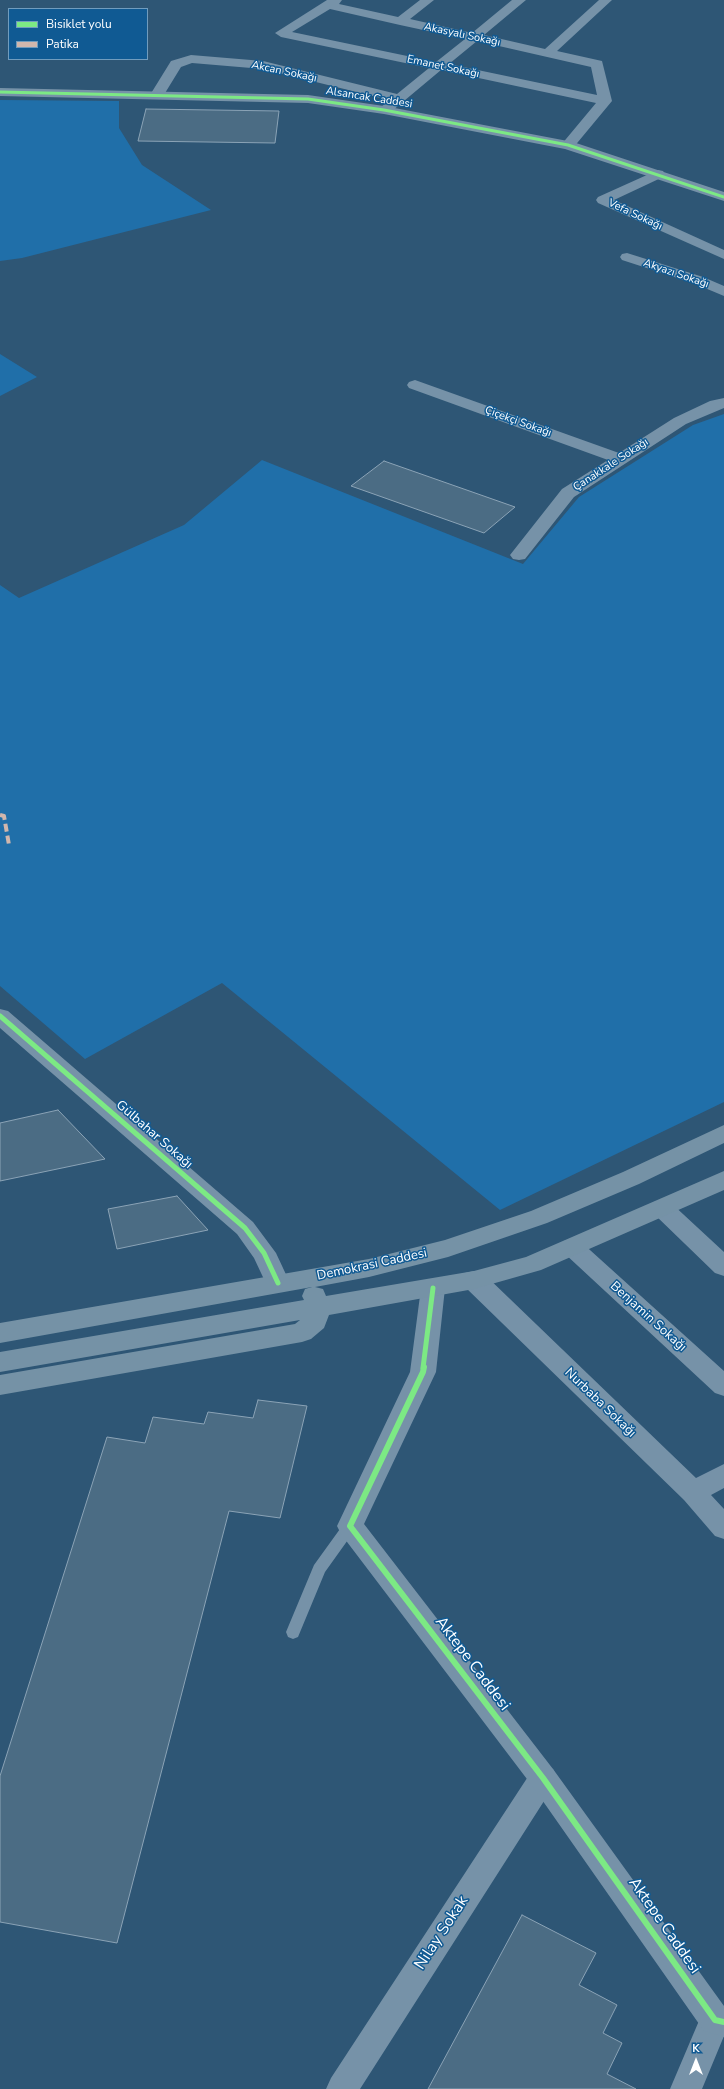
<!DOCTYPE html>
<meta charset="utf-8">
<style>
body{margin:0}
#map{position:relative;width:724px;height:2089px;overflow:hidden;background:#2e5675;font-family:"Nunito Sans",sans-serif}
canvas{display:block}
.legend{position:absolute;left:8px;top:8px;width:140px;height:52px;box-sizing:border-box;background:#105a93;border:1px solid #709cbe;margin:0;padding:5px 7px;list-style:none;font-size:12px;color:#fff}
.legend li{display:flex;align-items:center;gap:8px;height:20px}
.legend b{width:20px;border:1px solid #709cbe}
.north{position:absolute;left:676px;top:2041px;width:40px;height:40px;-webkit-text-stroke:3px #105a93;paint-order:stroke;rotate:0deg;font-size:11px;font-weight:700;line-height:16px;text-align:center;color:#fff}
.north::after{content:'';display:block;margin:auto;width:14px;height:18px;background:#fff;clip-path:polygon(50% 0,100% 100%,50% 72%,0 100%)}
</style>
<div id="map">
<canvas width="724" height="2089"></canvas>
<ul class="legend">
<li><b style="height:5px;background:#7ce984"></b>Bisiklet yolu</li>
<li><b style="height:5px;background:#d1b7ad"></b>Patika</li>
</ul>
<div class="north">K</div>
</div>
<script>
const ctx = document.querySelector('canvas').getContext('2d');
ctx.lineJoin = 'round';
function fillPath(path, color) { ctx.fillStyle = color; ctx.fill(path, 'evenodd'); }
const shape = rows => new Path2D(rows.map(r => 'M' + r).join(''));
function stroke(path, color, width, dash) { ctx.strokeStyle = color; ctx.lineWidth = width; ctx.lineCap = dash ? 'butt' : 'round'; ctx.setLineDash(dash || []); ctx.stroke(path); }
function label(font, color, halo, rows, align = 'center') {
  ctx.font = font + ' "Nunito Sans",sans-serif'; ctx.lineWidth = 3; ctx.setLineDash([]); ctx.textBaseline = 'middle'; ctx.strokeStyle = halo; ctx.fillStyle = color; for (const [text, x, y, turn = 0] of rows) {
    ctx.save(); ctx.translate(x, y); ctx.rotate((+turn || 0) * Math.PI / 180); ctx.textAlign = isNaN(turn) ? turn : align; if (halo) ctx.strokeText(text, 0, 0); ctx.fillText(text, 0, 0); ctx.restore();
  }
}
fillPath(shape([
 [0,100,119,101,119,128,142,165,211,210,22,258,0,261],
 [0,354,37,377,0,396],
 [724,414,724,1102,500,1210,222,983,85,1059,0,986,0,585,19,598,184,525,262,460,523,564,579,497,693,425]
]), '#206fa9');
const building = shape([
 [146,109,279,111,275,143,138,141,146,109],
 [384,461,515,507,484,533,351,486,384,461],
 [58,1110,105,1159,0,1181,0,1123,58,1110],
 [177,1196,208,1230,117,1249,108,1209,177,1196],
 [258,1400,307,1406,280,1518,229,1511,117,1943,0,1922,0,1776,107,1437,145,1443,153,1417,204,1424,208,1412,253,1418,258,1400],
 [522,1915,596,1953,579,1985,617,2005,603,2033,622,2043,607,2074,636,2089,428,2089,522,1915]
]);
fillPath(building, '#4b6c84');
stroke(building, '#8ba3b6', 1);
fillPath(shape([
 [350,1520,355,1522,357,1526,355,1530,325,1572,298,1637,293,1639,288,1637,286,1632,314,1565,345,1522,350,1520]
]), '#7692a8');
fillPath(shape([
 [327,0,342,0,339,4,398,17,420,0,434,0,410,19,472,33,512,0,526,0,484,35,545,49,599,0,612,0,557,51,602,61,612,101,573,148,568,149,561,145,596,103,441,70,392,111,387,112,380,108,389,100,263,69,192,63,181,67,162,98,157,99,150,95,171,61,191,55,263,61,397,94,429,68,281,37,275,33,327,0],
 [330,9,400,25,465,39,436,62,292,32,330,9],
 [477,41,591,67,597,95,449,64,477,41],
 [658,170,663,171,665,174,663,177,614,200,724,250,724,259,598,203,596,200,598,197,658,170],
 [627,253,703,277,724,286,724,296,693,283,622,260,620,257,622,254,627,253],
 [415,380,619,453,674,418,710,401,724,398,724,408,686,424,574,497,525,559,519,560,513,559,510,555,562,489,608,460,409,388,407,385,409,382,415,380],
 [0,1009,8,1011,253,1222,276,1253,290,1283,287,1290,278,1292,269,1290,254,1258,237,1234,0,1028,0,1009],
 [662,1199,670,1202,724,1252,724,1276,715,1273,654,1214,650,1208,654,1202,662,1199],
 [572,1238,580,1241,724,1371,724,1396,715,1393,564,1253,560,1247,564,1241,572,1238],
 [474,1271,483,1273,696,1478,724,1464,724,1488,711,1495,724,1509,724,1539,715,1536,684,1500,465,1287,462,1280,465,1273,474,1271],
 [543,1765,553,1769,557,1778,553,1787,360,2089,326,2089,331,2078,533,1769,543,1765],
 [715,2005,724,2008,724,2036,702,2089,670,2089,704,2009,715,2005]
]), '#7692a8');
fillPath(shape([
 [0,88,308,95,384,106,573,142,724,192,724,201,565,149,384,114,308,103,0,96,0,88],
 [433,1279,442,1281,445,1288,436,1372,364,1524,553,1769,724,2006,724,2037,704,2031,533,1787,341,1534,337,1526,410,1372,421,1288,424,1281,433,1279]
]), '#7692a8');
fillPath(shape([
 [724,1125,724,1143,639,1184,547,1223,448,1257,369,1277,315,1287,323,1289,326,1296,474,1271,526,1257,724,1171,724,1190,541,1270,474,1289,329,1315,324,1328,311,1339,302,1342,0,1395,0,1375,295,1324,300,1320,0,1372,0,1352,304,1300,302,1296,305,1289,312,1287,0,1343,0,1323,369,1259,445,1240,531,1211,623,1172,724,1125]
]), '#7592a6');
stroke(shape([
 [0,815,4,816,9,845]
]), '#d1b7ad', 4, [8, 4]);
stroke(shape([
 [0,92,308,99,384,110,568,145,724,197]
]), '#7ce984', 3);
stroke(shape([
 [0,1016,245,1228,264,1253,278,1283],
 [423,1368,433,1288]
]), '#7ce984', 5);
stroke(shape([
 [424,1367,423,1372,350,1526,543,1778,715,2020,724,2022]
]), '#7ce984', 6);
label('11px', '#fff', '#105a93', [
 ["Akasyalı Sokağı",462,35,12],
 ["Emanet Sokağı",443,67,12],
 ["Akcan Sokağı",284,72,12],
 ["Alsancak Caddesi",369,98,9],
 ["Vefa Sokağı",635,215,25],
 ["Akyazı Sokağı",676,274,19],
 ["Çiçekçi Sokağı",518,422,20],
 ["Çanakkale Sokağı",611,465,-33]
]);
label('13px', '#fff', '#105a93', [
 ["Gülbahar Sokağı",154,1135,41],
 ["Demokrasi Caddesi",372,1265,-12],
 ["Benjamin Sokağı",648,1317,42],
 ["Nurbaba Sokağı",600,1403,44]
]);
label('16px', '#fff', '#105a93', [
 ["Aktepe Caddesi",472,1664,53],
 ["Aktepe Caddesi",664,1926,55],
 ["Nilay Sokak",442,1933,-57]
]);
</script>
